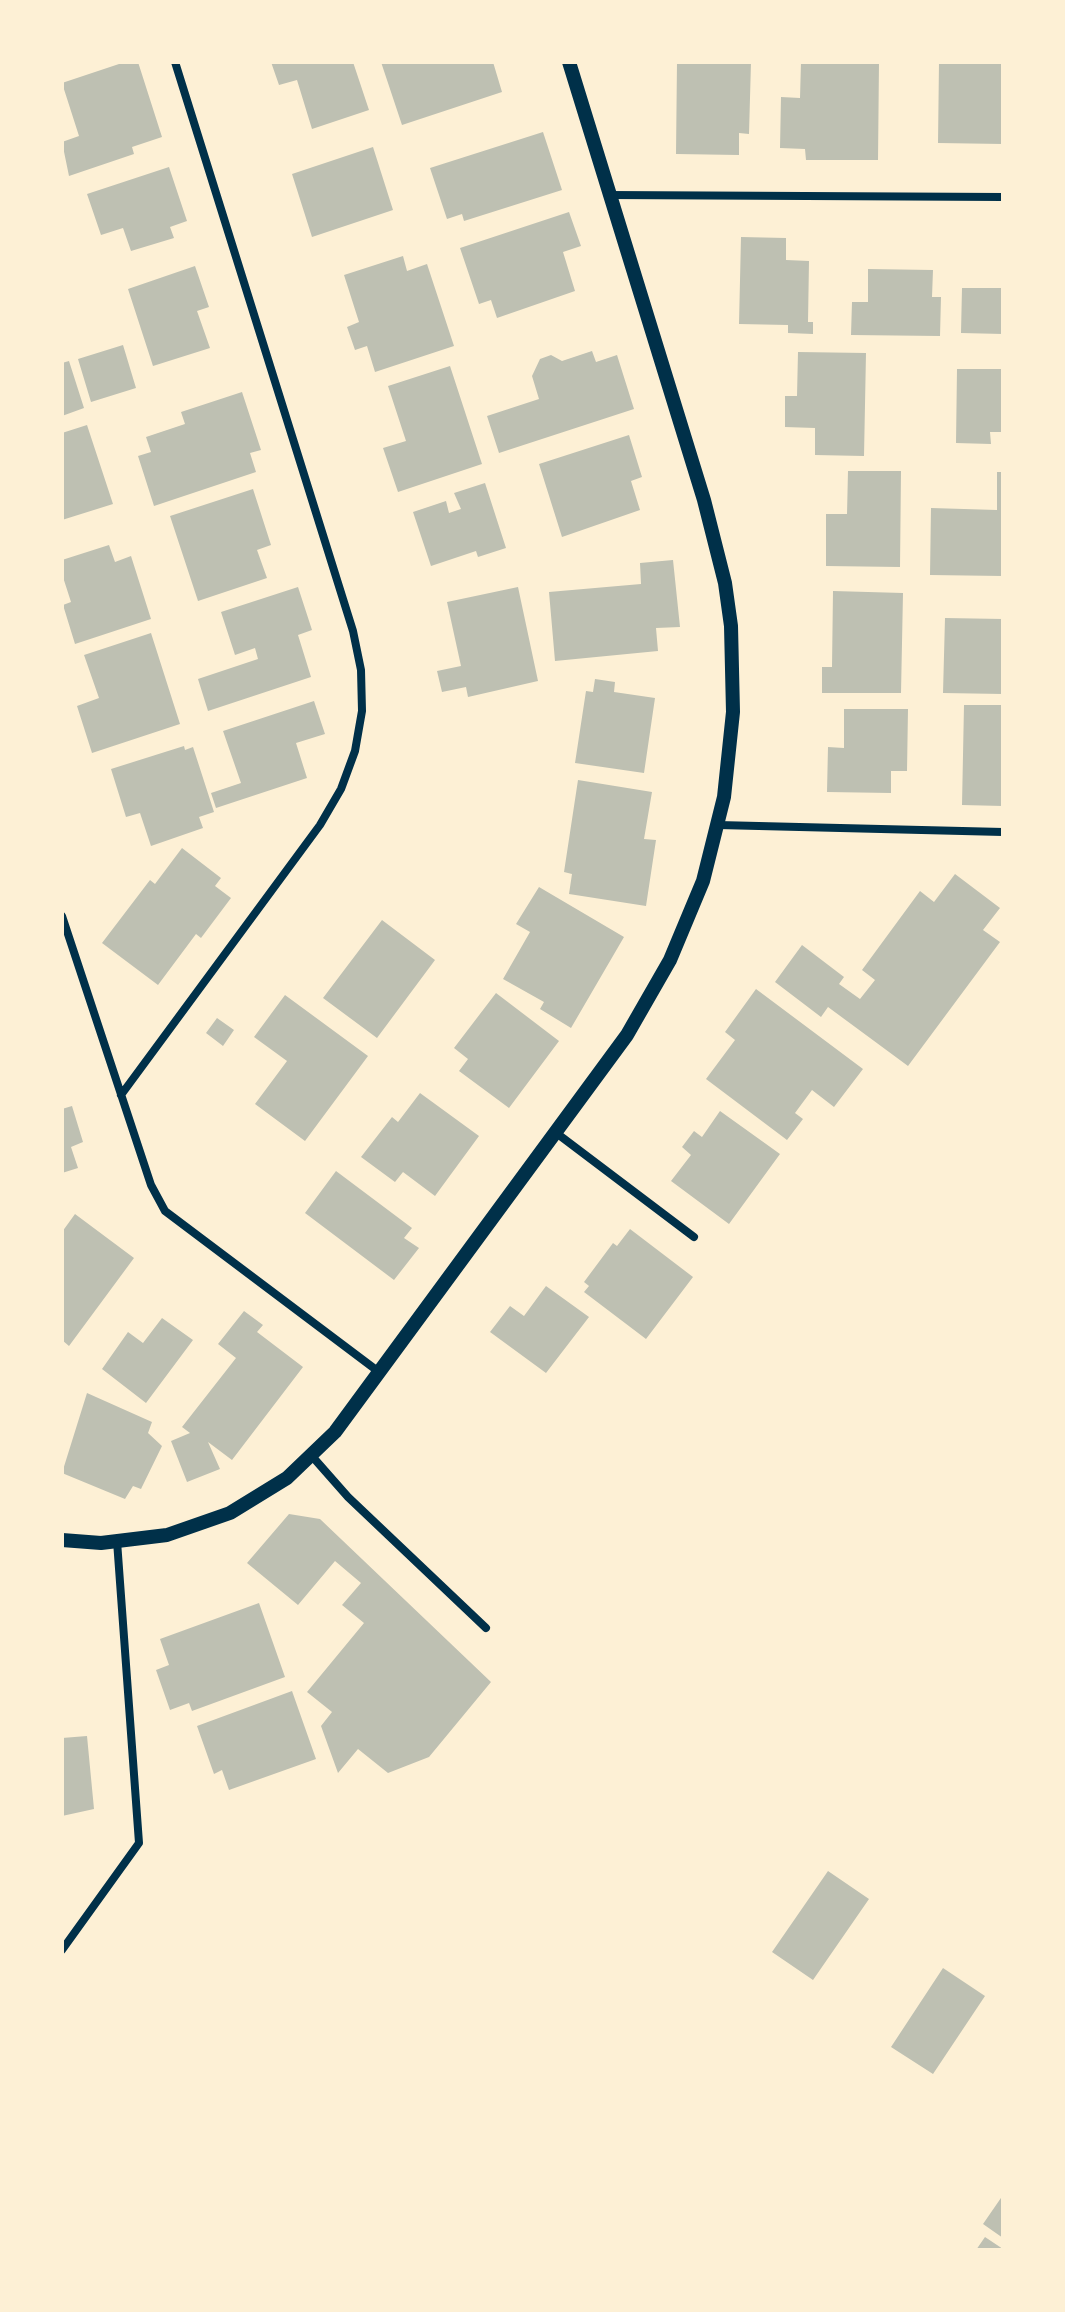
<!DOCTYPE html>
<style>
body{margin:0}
#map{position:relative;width:1065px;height:2312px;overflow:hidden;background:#fdf0d5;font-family:Spectral,serif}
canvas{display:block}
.frame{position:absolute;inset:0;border:64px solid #fdf0d5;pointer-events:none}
</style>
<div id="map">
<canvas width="1065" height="2312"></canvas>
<div class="frame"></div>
</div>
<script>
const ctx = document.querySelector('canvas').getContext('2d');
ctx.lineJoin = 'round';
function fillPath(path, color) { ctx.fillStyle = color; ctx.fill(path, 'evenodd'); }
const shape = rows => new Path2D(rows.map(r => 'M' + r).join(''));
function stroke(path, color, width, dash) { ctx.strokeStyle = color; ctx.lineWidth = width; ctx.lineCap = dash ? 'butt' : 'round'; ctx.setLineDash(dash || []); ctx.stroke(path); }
fillPath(shape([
 [125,62,138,62,162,137,132,147,134,154,69,176,62,142,79,136,62,83],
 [271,62,353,62,369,110,312,129,297,80,279,85],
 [381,62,493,62,502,92,402,125],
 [677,62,751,62,749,134,739,133,739,155,676,154],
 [801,62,879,62,878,160,806,160,805,149,780,148,781,97,800,98],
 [939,62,1003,62,1003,144,938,143],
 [543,132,562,190,464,221,462,214,447,219,430,168],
 [373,147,393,210,312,237,292,174],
 [169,167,187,221,170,227,174,238,131,251,123,228,101,235,87,194],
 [569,212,581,246,563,252,575,291,497,318,491,300,479,304,460,248],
 [741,237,786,238,786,260,809,261,808,322,813,322,813,334,788,333,788,325,739,324],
 [403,256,407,271,427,264,454,346,375,372,367,346,355,350,347,327,359,322,344,275],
 [195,266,209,307,197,311,210,348,153,366,128,289],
 [868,269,933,270,932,297,941,297,940,336,851,335,852,302,868,302],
 [962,288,1003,288,1003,334,961,333],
 [123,345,136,388,91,402,78,359],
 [592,351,596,362,617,355,634,409,499,453,487,416,539,399,532,376,540,359,551,355,562,361],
 [798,352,866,353,864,456,815,455,815,428,785,427,785,396,797,396],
 [69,361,84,408,62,416,62,363],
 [450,366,482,464,398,492,383,448,406,441,388,386],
 [957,369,1003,369,1003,432,990,432,991,444,956,443],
 [242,392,261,450,250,453,256,472,154,506,138,456,151,452,146,437,185,424,181,412],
 [87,425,113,504,62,520,62,433],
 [629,435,642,477,631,481,640,510,562,537,539,464],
 [848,471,901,471,900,567,826,566,826,514,847,514],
 [997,472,1003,472,1003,576,930,575,931,508,997,510],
 [485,483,506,548,478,557,476,551,431,566,413,512,446,501,449,513,461,509,454,493],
 [253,489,271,545,257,550,267,578,198,601,170,516],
 [109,545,115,562,131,556,151,619,75,644,63,605,71,602,62,574,62,560],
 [673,560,680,627,656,628,658,651,555,661,549,592,641,584,640,563],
 [298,587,312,630,298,635,311,677,208,711,198,679,258,659,255,648,235,655,221,612],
 [518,587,538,681,468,697,466,687,442,692,437,671,461,666,447,602],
 [833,591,903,593,901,693,822,693,822,667,832,667],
 [945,618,1003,619,1003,694,943,693],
 [151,633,180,724,92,753,77,706,99,698,84,655],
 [595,679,615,682,614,692,655,698,644,773,575,763,586,691,593,692],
 [314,701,325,734,296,743,307,778,216,808,211,793,241,783,223,731],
 [964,705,1003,705,1003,806,962,805],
 [844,709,908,709,907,771,891,771,891,793,827,792,828,747,844,748],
 [184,746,185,750,193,747,214,812,199,817,203,828,151,846,140,813,126,817,111,769],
 [578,780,652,792,644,839,656,840,646,906,569,894,572,874,564,872],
 [182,848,221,878,215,886,231,898,201,938,196,934,158,985,102,943,150,880,155,884],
 [955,874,1000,908,983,930,1000,942,908,1066,828,1007,821,1017,775,982,802,945,844,977,839,984,860,999,875,980,862,970,920,891,934,902],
 [539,887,624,937,571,1028,540,1009,544,1002,503,979,530,932,516,924],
 [382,920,435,960,377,1038,323,998],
 [756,989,863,1069,834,1107,812,1090,795,1113,803,1119,787,1140,706,1079,735,1040,725,1032],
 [496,993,559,1041,509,1108,459,1071,468,1059,454,1048],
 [285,995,368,1056,305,1141,255,1104,287,1061,254,1037],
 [217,1018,234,1030,223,1046,206,1033],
 [420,1093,479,1136,435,1196,403,1172,395,1182,361,1157,392,1117,398,1122],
 [72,1106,83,1142,71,1147,78,1168,62,1173,62,1109],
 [720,1111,780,1154,729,1224,671,1181,691,1155,682,1147,694,1131,702,1137],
 [336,1171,412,1228,404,1238,419,1248,394,1280,305,1213],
 [75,1214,134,1258,69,1346,62,1340,62,1232],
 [630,1229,693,1277,646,1339,584,1292,589,1286,584,1282,613,1243,617,1246],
 [546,1286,589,1317,546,1373,490,1332,510,1306,524,1316],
 [244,1311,263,1325,257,1332,303,1367,232,1460,208,1442,220,1469,187,1482,171,1441,190,1433,182,1427,236,1358,218,1344],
 [162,1318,193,1340,146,1403,102,1369,128,1332,143,1343],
 [87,1393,152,1422,148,1433,162,1446,141,1489,133,1486,125,1499,62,1473],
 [289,1514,320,1519,491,1682,429,1757,388,1773,358,1749,338,1773,321,1726,332,1712,307,1692,364,1623,342,1605,361,1583,335,1561,298,1605,247,1563],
 [259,1603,285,1677,192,1711,189,1703,170,1710,156,1670,169,1665,160,1639],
 [292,1691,316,1759,229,1790,222,1770,214,1774,197,1726],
 [87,1736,94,1809,62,1816,62,1738],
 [828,1871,869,1899,813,1980,772,1952],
 [943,1968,985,1996,933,2074,891,2047],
 [1003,2195,1003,2238,983,2224],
 [985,2237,1003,2249,1003,2250,976,2250]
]), '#bec0b2');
stroke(shape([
 [608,195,1003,197],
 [718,825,1003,832],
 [62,916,151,1185,165,1211,379,1372],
 [121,1095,320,825,341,789,355,751,362,711,361,670,353,631,175,62],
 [555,1132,694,1237],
 [311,1455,348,1497,486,1628],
 [62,1950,139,1843,117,1541]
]), '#003049', 8);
stroke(shape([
 [62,1540,101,1543,167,1535,230,1513,287,1478,335,1432,627,1035,670,960,703,881,724,797,733,712,731,626,725,583,704,500,569,62]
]), '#003049', 14);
</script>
